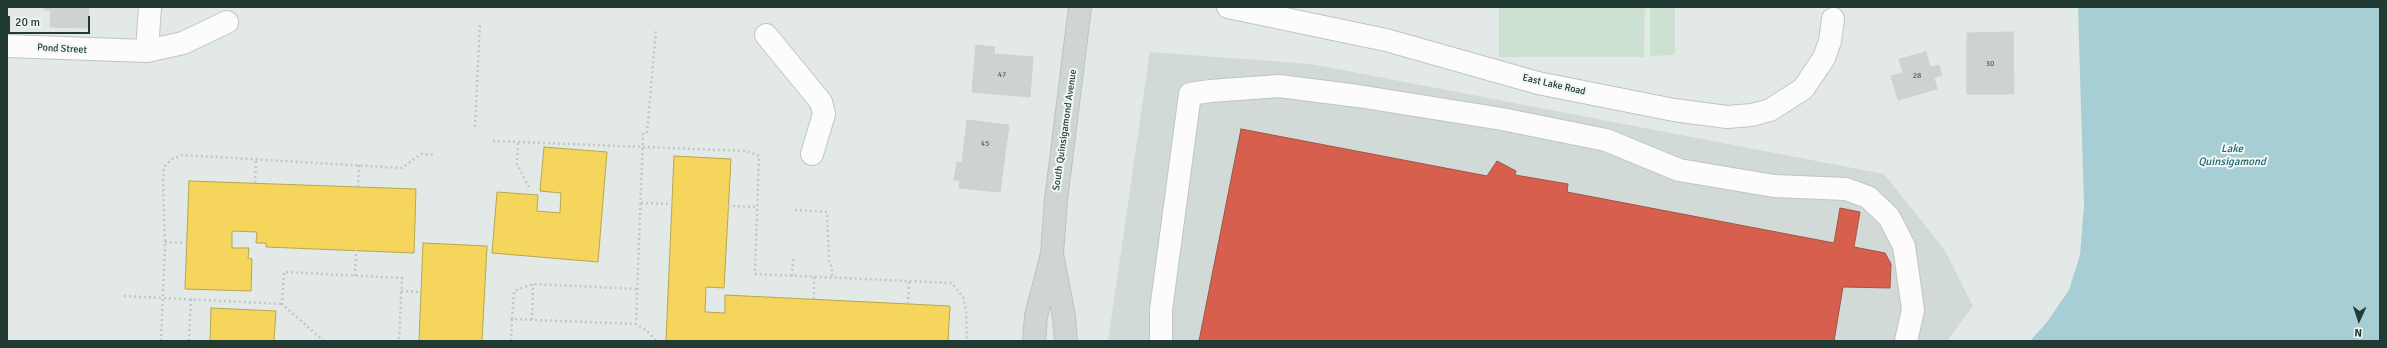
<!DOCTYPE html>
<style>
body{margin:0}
#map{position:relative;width:2387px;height:348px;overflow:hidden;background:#e3e9e6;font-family:Signika,sans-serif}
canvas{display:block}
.frame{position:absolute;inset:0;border:8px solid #223a34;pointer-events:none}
.north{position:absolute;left:2339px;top:300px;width:40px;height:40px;-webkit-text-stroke:3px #f1f8f4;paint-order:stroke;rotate:183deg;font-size:11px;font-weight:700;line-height:16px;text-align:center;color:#223a34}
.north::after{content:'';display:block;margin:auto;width:14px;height:18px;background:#223a34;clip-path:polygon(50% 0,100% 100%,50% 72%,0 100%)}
.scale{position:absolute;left:8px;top:16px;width:82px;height:18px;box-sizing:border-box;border:2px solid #223a34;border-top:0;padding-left:5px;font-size:12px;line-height:14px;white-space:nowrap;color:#223a34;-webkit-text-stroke:3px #f1f8f4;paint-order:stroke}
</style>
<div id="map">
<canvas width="2387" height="348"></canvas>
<div class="frame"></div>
<div class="north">N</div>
<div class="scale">20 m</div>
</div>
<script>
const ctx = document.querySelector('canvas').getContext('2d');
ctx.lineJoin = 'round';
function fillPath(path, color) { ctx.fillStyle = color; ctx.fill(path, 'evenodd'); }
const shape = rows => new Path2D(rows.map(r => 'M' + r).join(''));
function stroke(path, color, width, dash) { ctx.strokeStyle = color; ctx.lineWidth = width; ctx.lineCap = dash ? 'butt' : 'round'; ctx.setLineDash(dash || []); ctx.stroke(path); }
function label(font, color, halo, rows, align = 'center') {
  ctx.font = font + ' Signika,sans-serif'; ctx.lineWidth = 4; ctx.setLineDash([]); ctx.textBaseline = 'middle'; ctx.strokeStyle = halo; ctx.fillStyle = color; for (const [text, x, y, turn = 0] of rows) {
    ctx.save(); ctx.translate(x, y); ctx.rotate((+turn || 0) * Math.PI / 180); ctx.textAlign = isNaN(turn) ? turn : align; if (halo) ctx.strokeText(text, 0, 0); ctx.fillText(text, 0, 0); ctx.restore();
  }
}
fillPath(shape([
 [1150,52,1311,64,1884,174,1944,249,1973,306,1947,341,1108,341]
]), '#d1dad6');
fillPath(shape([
 [1499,7,1645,7,1644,57,1499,57],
 [1650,7,1675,7,1675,55,1650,56]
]), '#cde1d3');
fillPath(shape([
 [2078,7,2380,7,2380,341,2030,341,2047,322,2069,290,2080,255,2084,205]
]), '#a6ced4');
const homes = shape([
 [544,147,607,152,598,262,492,253,497,192,538,195,537,211,560,213,561,193,540,191,544,147],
 [674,156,731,159,724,288,706,287,705,312,725,313,725,295,950,306,948,341,666,341,674,156],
 [189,181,416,189,414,253,266,247,266,243,256,243,257,232,232,231,232,248,249,248,248,258,252,259,251,291,185,289,189,181],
 [423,243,487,246,482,341,419,341,423,243],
 [211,308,276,311,274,341,210,341,211,308]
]);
fillPath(homes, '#f6d55c');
stroke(homes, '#b6a650', 1);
const shops = shape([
 [1241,129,1487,176,1497,161,1516,171,1515,175,1568,184,1567,192,1834,243,1840,208,1860,212,1854,247,1885,253,1891,264,1890,288,1843,287,1834,341,1199,341,1241,129]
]);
fillPath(shops, '#d6604d');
stroke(shops, '#a05546', 1);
const building = shape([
 [45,7,89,7,88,28,50,27,51,10,44,10,45,7],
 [2013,32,2014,94,1967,94,1967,33,2013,32],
 [976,45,995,47,994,54,1033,57,1030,97,972,92,976,45],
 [1926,52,1930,67,1939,65,1942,75,1934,78,1937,89,1898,100,1891,76,1903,73,1899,59,1926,52],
 [967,120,1009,125,1000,192,959,188,960,180,954,180,957,162,962,163,967,120]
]);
fillPath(building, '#ced2d0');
stroke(building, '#ccd2cf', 1);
const minor = shape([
 [1228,7,1386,40,1538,83,1674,110,1727,117,1752,115,1770,110,1803,89,1824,58,1830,41,1833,19],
 [766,35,821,102,824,114,812,154],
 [7,46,147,51,183,43,227,22],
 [147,51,150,7],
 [1161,341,1161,310,1190,94,1210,91,1279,86,1358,96,1502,119,1606,140,1679,170,1774,186,1846,189,1868,197,1889,217,1904,246,1913,310,1906,341]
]);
const major = shape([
 [1053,259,1064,317,1066,341],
 [1034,341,1036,316,1052,254,1056,200,1080,7]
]);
stroke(minor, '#c0c5c3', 24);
stroke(major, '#bcc4c2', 24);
stroke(shape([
 [475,127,480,22],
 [643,133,636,324,646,330,657,341],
 [647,133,656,30],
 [493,141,746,151,759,156,755,274,952,283,963,297,966,311,967,341],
 [518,143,517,164,529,187],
 [255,183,256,159],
 [358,187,359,165],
 [641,203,672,204],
 [728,206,757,207],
 [795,210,827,212,829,261,832,268,832,278],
 [165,242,187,243],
 [355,276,356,250],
 [792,276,793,258],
 [401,291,421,292],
 [124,296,282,304],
 [814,299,814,277],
 [908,304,909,281],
 [512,319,514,291,533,284,638,289],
 [532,320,533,284],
 [161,341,165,247,163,182,164,167,172,159,182,155,402,168,421,154,435,155],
 [189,341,191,299],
 [324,341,282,304,284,272,402,278,399,341],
 [511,341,512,319,636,324]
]), '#c0c9c5', 2.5, [2, 3]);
stroke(minor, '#fbfcfb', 22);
stroke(major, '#ced5d2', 22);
label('8px', '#4d605b', null, [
 ["30",1990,64],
 ["47",1002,75],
 ["28",1917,76],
 ["45",985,144]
]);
label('10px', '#223a34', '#f1f8f4', [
 ["Pond Street",62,49,3],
 ["East Lake Road",1554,85,13],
 ["South Quinsigamond Avenue",1065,130,-82]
]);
label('italic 11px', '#206573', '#f1f8f4', [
 ["Lake",2232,149],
 ["Quinsigamond",2232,162]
]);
</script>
